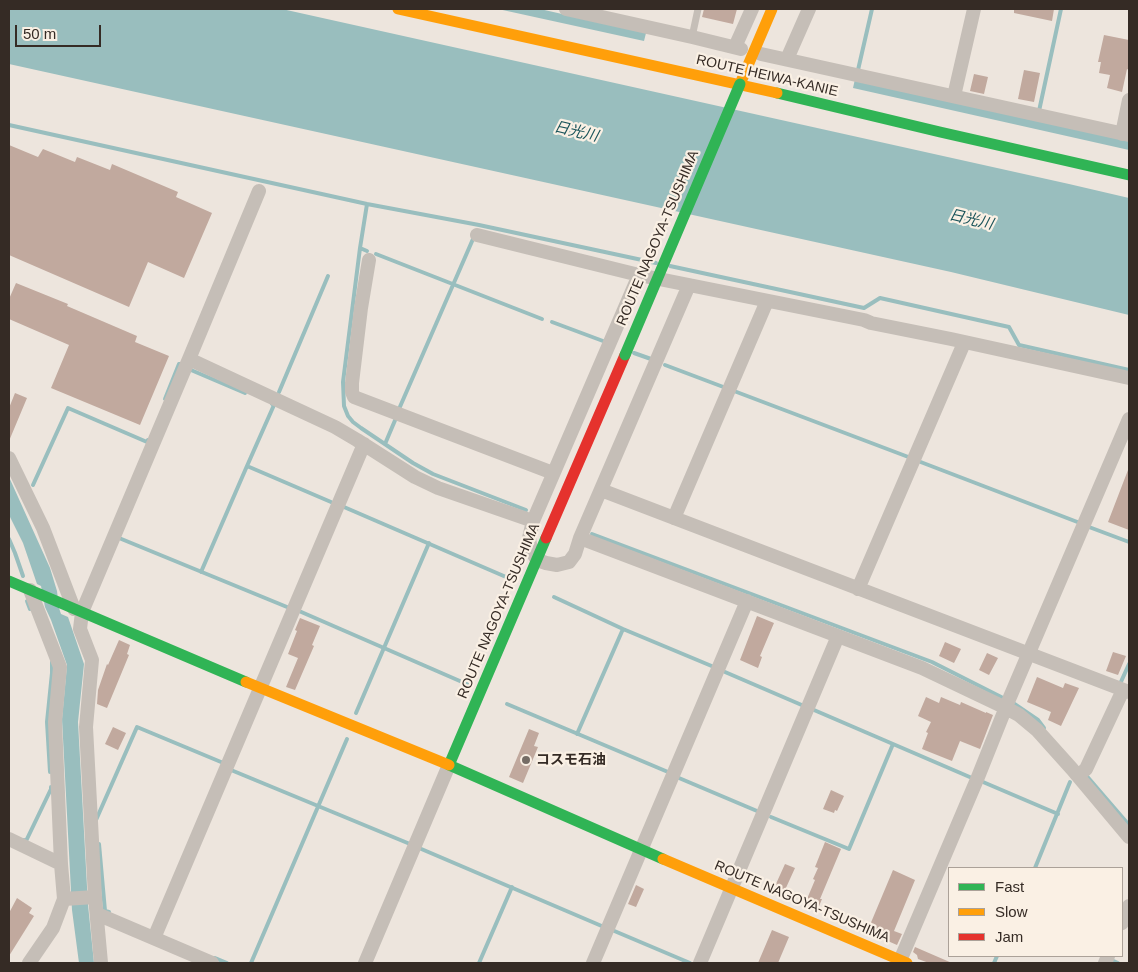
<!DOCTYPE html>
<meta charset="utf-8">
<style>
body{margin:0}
#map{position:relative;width:1138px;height:972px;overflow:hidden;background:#ede5dd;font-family:Helvetica,sans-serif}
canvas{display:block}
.frame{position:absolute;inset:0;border:10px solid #352b25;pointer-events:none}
.legend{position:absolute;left:948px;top:867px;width:175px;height:90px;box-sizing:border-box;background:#faf0e4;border:1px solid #aba198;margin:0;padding:6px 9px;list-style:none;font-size:15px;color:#352b25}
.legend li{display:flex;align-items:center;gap:10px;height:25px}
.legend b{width:25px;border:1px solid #aba198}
.scale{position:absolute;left:15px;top:25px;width:86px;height:22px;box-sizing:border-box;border:2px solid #352b25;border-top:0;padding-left:6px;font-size:15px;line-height:18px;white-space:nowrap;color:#352b25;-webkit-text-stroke:4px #faf0e4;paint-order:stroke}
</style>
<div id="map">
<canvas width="1138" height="972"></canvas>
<div class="frame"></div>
<ul class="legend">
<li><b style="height:6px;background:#30b455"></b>Fast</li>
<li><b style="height:6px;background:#ff9f0a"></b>Slow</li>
<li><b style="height:6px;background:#e5322d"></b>Jam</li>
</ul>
<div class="scale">50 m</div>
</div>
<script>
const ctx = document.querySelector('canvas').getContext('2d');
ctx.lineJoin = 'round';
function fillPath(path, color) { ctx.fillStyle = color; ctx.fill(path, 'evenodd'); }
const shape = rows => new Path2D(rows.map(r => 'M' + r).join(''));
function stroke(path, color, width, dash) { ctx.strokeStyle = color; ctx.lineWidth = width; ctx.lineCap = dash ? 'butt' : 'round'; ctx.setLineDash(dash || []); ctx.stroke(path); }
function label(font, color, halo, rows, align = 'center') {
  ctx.font = font + ' Helvetica,"Noto Sans JP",sans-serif'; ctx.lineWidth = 4.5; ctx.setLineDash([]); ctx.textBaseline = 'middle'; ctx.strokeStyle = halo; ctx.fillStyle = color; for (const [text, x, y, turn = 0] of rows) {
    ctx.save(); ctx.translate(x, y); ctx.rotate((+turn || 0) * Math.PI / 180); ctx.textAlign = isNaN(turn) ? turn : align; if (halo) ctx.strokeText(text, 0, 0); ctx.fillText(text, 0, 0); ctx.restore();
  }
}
fillPath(shape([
 [9,9,282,9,1069,184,1129,198,1129,315,951,272,9,64],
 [498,9,540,9,646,33,644,41],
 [855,79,1129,141,1129,150,853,88],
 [9,477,50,568,57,591,59,608,61,614,68,617,84,664,78,722,88,905,94,963,79,963,72,910,62,719,67,665,51,620,45,607,41,586,37,584,23,543,9,515]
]), '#99bebe');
stroke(shape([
 [858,70,872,9],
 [1039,111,1061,9],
 [9,125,367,204,479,225,656,263],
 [367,204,360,248,343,382,344,406,348,416,353,422,361,428,413,463,433,474,526,510],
 [360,248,367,251],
 [376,254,542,319],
 [670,266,864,308,880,298,1009,327,1019,345,1129,370],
 [552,322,603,341],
 [634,353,651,359],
 [665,365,726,388],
 [191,370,245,393],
 [734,391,911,458],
 [279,392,328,276],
 [165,399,179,364,182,365],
 [272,404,274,405,247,466,331,502],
 [399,409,473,239],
 [385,444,396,418],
 [918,461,1080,523],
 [33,485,68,408,147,442,148,440],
 [344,507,513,580],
 [1089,527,1129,542],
 [592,534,932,662,1013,703,1038,720,1044,728],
 [119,538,287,607],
 [9,539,15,553,23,576],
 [201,572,247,466],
 [554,597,623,629,714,667],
 [27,601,30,609],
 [299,611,469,685],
 [725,672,804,706],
 [1120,684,1129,664],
 [507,704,668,772],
 [814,710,972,778],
 [356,713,429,543],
 [577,734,623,629],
 [231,770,410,844],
 [50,772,47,722,52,673,52,662],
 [1085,774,1129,825],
 [679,778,757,811],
 [983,782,1058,814],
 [771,817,849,849,893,744],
 [96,820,137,727,221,762],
 [24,840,26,841,51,789,51,787],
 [99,844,105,911,109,912],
 [419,848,604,927],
 [1035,868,1070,782],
 [612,930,690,963],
 [215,958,227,963],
 [1109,959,1118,963],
 [251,963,347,739],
 [479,963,512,887],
 [994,963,997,956]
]), '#99bebe', 4);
fillPath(shape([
 [704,9,737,9,733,24,702,17],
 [1014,9,1054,9,1052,21,1014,13],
 [1104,35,1129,40,1129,70,1127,69,1122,92,1107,88,1110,75,1099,73,1101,62,1098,62],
 [1024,70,1040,73,1034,102,1018,99],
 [974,74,988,77,984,94,970,91],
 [9,145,38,157,43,149,75,162,77,157,110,170,112,164,178,192,176,197,212,213,184,278,148,262,129,307,9,255],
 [16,283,68,304,67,306,137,336,135,342,169,356,140,425,51,388,69,345,9,319,9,299],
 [15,393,27,398,9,441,9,408],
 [1128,470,1129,470,1129,530,1108,522],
 [757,616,774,623,760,656,762,657,758,668,740,660],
 [300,618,320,626,312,645,314,646,295,690,286,687,298,658,288,654,297,631,295,630],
 [119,640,130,645,127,654,129,655,107,708,97,704,98,690,107,664,108,665],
 [945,642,961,649,954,663,939,656],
 [1113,652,1126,656,1118,675,1106,671],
 [987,653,998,658,989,675,979,670],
 [1037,677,1063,688,1065,683,1079,688,1061,726,1048,720,1051,712,1027,702],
 [926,697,939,703,941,697,960,705,961,702,986,713,986,712,993,715,980,749,960,741,952,761,922,749,928,733,926,732,931,722,918,716],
 [113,727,126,733,118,750,105,744],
 [529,729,539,733,534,746,538,747,523,783,509,777],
 [831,790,844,796,837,811,835,810,834,813,823,809],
 [825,842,841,849,820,899,822,899,817,911,804,906,815,880,813,879,818,868,815,867],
 [785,864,795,868,785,890,775,886],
 [893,870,915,880,894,931,902,934,897,945,867,932],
 [636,885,644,889,636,907,628,904],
 [17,898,32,908,29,913,34,916,9,956,9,913],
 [772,930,789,937,778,963,758,963],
 [915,947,952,963,929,963,918,959,917,955,913,952]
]), '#c1a99e');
stroke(shape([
 [692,37,698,9]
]), '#c5beb7', 7);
stroke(shape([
 [566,9,692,37,741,49],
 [735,47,752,9],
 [761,54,1129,135],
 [787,59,809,9],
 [954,96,974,9],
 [1122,134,1129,100],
 [477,235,639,275,864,320,871,323,951,339,1129,378],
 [369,260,361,308,352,383,352,392,354,397,553,473],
 [639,275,533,521,529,538,531,550,537,560,546,563,557,565,569,562,575,554,580,538,689,285],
 [189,359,335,427,357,440,415,477,438,488,533,521],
 [9,458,43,528,74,609],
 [601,490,1129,692],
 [674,518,767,301],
 [580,538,922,668,1006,708,1019,715,1037,730,1072,769,1129,837],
 [858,589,964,343],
 [1078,776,1086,769,1123,690],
 [9,839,61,864],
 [64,899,95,897],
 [97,914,212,963],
 [1122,923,1129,906],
 [154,938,364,444],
 [29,963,53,928,64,899,61,864,55,722,60,667,30,590],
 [101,963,95,897,86,727,92,660,80,629,82,612,189,359,259,191],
 [365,963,449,765],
 [593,963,747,601],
 [700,963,838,636],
 [899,963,978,777,1010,697,1129,419],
 [1105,963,1108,956]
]), '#c5beb7', 14);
stroke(shape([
 [777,93,940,132,1129,175],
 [546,538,449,765,663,859],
 [9,581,246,682]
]), '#30b455', 11);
stroke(shape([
 [398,9,777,93],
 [740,84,772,9],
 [246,682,449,765],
 [663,859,907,963]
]), '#ff9f0a', 11);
stroke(shape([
 [546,538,625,355]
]), '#e5322d', 11);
stroke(shape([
 [625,355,740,84]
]), '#30b455', 11);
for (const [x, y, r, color] of [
 [526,760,5,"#756c65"]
]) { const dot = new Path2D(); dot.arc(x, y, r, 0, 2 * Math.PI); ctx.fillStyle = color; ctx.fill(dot); stroke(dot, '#faf0e4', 2); }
label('14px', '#352b25', '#faf0e4', [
 ["ROUTE HEIWA-KANIE",767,76,13],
 ["ROUTE NAGOYA-TSUSHIMA",658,238,-67],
 ["ROUTE NAGOYA-TSUSHIMA",499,611,-67],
 ["ROUTE NAGOYA-TSUSHIMA",802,902,23]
]);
label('bold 14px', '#352b25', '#faf0e4', [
 ["コスモ石油",536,760]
], 'left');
label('italic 15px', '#195359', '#faf0e4', [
 ["日光川",576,132,13],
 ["日光川",971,220,13]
]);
</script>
